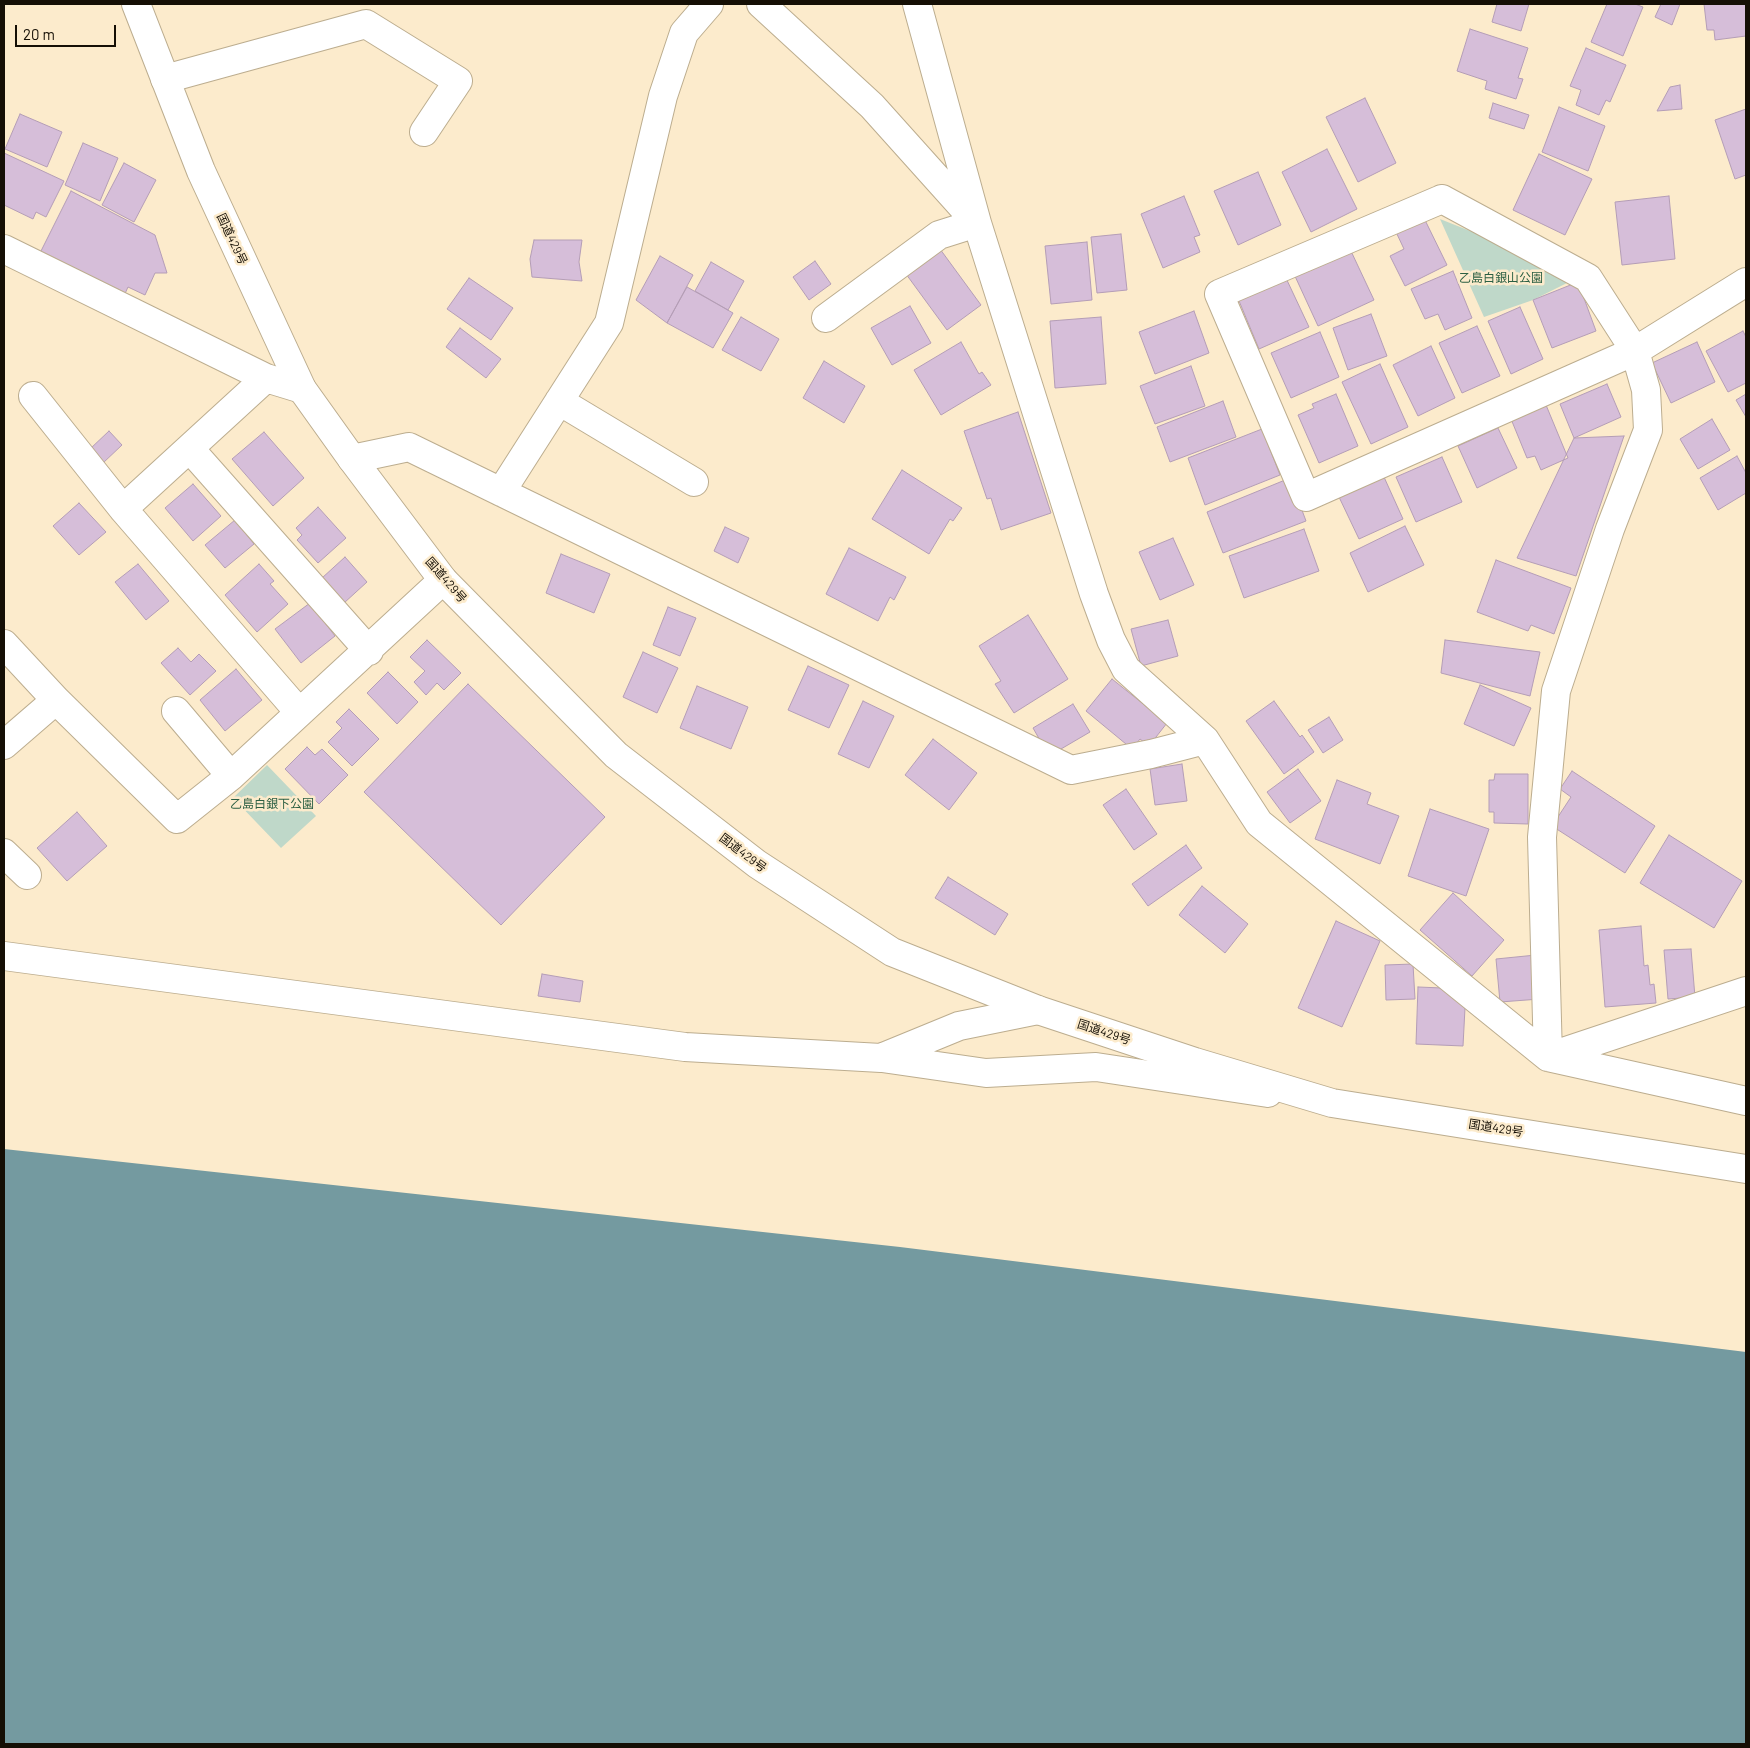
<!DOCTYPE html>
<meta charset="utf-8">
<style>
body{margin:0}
#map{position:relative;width:1750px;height:1748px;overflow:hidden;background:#fcebcc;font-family:Barlow,sans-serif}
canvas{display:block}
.frame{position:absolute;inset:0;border:5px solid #150f05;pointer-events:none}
.scale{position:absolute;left:15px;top:25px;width:101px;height:22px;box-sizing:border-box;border:2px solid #150f05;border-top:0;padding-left:6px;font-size:15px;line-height:18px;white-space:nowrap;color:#150f05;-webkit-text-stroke:4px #fcebcc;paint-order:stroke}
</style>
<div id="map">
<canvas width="1750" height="1748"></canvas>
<div class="frame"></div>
<div class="scale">20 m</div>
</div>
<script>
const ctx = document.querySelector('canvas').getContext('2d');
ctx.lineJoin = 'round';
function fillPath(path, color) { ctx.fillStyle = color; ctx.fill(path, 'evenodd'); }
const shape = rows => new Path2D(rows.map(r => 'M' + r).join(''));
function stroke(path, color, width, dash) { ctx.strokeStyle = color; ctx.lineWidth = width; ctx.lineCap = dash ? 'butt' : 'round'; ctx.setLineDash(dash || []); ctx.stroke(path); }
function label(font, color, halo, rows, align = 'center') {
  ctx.font = font + ' Barlow,"Noto Sans JP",sans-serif'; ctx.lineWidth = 5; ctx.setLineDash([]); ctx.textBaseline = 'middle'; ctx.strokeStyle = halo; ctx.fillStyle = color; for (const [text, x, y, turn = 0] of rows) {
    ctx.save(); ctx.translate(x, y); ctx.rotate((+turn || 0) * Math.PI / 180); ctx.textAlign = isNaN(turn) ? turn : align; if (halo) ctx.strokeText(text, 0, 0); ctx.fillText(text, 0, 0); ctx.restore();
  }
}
fillPath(shape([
 [1440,219,1508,246,1567,283,1533,300,1484,317],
 [267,765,316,816,281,848,233,798]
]), '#bfd8c9');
fillPath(shape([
 [4,1149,900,1247,1746,1352,1746,1744,4,1744]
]), '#749aa0');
const building = shape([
 [1497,4,1529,4,1521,31,1492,22,1497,4],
 [1607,4,1635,4,1643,7,1623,56,1591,42,1607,4],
 [1661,4,1680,4,1672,25,1655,17,1661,4],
 [1704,4,1746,4,1746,36,1715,40,1714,30,1707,30,1704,4],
 [1470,29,1528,48,1518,78,1523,79,1516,99,1485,89,1487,81,1457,71,1470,29],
 [1586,48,1626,65,1610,102,1606,100,1599,115,1576,105,1581,90,1570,86,1586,48],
 [1680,85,1682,109,1657,111,1670,87,1680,85],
 [1365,98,1396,163,1358,182,1326,117,1365,98],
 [1493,103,1529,115,1524,129,1489,118,1493,103],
 [1559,107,1605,126,1588,171,1542,152,1559,107],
 [1746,109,1746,175,1735,179,1715,120,1746,109],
 [20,114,62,132,47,167,5,149,20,114],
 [83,143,118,158,100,201,65,185,83,143],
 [1327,149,1357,209,1311,232,1282,172,1327,149],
 [4,153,64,181,46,217,36,212,33,219,4,205,4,153],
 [1539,154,1592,179,1565,235,1513,210,1539,154],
 [124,163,156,180,134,222,102,205,124,163],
 [1258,172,1281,225,1238,245,1214,191,1258,172],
 [71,191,155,235,167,273,155,273,145,295,128,287,123,298,39,255,71,191],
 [1184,196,1200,235,1194,237,1200,252,1163,268,1141,214,1184,196],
 [1669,196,1675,259,1622,265,1615,202,1669,196],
 [1424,218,1447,265,1405,286,1390,256,1404,249,1396,232,1424,218],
 [1121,234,1127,290,1097,293,1091,237,1121,234],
 [534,240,582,240,579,262,582,281,532,277,530,259,534,240],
 [1087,242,1092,300,1051,304,1045,246,1087,242],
 [940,249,981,305,947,330,906,274,940,249],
 [1350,249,1374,300,1318,326,1294,274,1350,249],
 [660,256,693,275,667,323,636,300,660,256],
 [815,261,831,284,809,300,793,277,815,261],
 [711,262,744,281,728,310,695,291,711,262],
 [1453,271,1472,318,1445,330,1438,314,1425,319,1411,289,1453,271],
 [1285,276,1309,327,1259,349,1237,296,1285,276],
 [469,278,513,308,491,340,447,309,469,278],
 [1578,282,1596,331,1552,348,1533,300,1578,282],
 [687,287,733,313,713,348,667,323,687,287],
 [910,306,931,343,892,365,871,328,910,306],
 [1520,307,1543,359,1511,374,1488,321,1520,307],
 [1194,311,1209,353,1155,374,1139,332,1194,311],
 [1371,314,1387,356,1348,370,1333,328,1371,314],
 [741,317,779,339,761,371,722,350,741,317],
 [1101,317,1106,384,1055,388,1050,321,1101,317],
 [1477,326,1500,376,1462,393,1439,343,1477,326],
 [460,328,501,359,486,378,446,347,460,328],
 [1743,331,1746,337,1746,383,1728,392,1706,351,1743,331],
 [1320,332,1339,377,1291,398,1271,353,1320,332],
 [961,342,979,374,982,372,991,385,941,415,914,370,961,342],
 [1697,342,1715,382,1671,403,1652,363,1697,342],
 [1431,346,1455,398,1418,416,1393,365,1431,346],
 [824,361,865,386,844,423,803,398,824,361],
 [1380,364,1408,427,1371,444,1342,382,1380,364],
 [1191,366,1205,406,1155,424,1140,386,1191,366],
 [1607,384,1621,417,1574,438,1560,404,1607,384],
 [1336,394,1358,446,1319,463,1298,415,1314,408,1312,404,1336,394],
 [1746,394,1746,417,1736,400,1746,394],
 [1223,401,1236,437,1170,462,1157,427,1223,401],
 [1546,405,1568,458,1541,470,1535,456,1527,458,1511,419,1546,405],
 [1018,412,1051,513,1001,530,991,498,987,499,964,431,1018,412],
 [1712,419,1730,450,1698,469,1680,439,1712,419],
 [1498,428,1517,468,1477,488,1458,446,1498,428],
 [1262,429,1280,475,1205,505,1188,458,1262,429],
 [109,431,122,445,103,463,90,449,109,431],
 [264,432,304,478,273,506,232,459,264,432],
 [1624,436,1576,576,1517,558,1574,438,1624,436],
 [1737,456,1746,473,1746,493,1718,510,1700,478,1737,456],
 [1442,457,1462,502,1416,522,1396,477,1442,457],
 [902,470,962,508,953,521,950,519,929,554,872,519,902,470],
 [1384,477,1403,519,1359,539,1339,497,1384,477],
 [1290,478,1306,521,1223,553,1207,512,1290,478],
 [193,484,221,516,193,541,165,508,193,484],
 [79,503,106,532,79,555,53,526,79,503],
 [318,507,346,538,318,563,297,540,302,535,296,528,318,507],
 [235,520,254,544,225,568,205,545,235,520],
 [1405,526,1424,565,1368,592,1350,553,1405,526],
 [725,527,749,538,738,563,714,551,725,527],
 [1304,529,1319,571,1244,598,1229,556,1304,529],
 [1173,538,1194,585,1160,600,1139,552,1173,538],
 [849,548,906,577,894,600,890,597,878,621,826,594,849,548],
 [561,554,610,574,594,613,546,593,561,554],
 [345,557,367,582,344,603,322,578,345,557],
 [1496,560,1571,588,1554,634,1531,625,1528,631,1477,612,1496,560],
 [138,564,169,601,146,620,115,582,138,564],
 [259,564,274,581,270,584,288,604,257,632,225,595,259,564],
 [310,603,335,636,301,663,275,629,310,603],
 [668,607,696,618,680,656,653,645,668,607],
 [1028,615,1068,679,1014,713,995,684,1001,681,979,646,1028,615],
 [1168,620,1178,656,1141,666,1131,629,1168,620],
 [427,640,461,673,444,690,437,683,426,695,414,682,425,671,410,657,427,640],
 [1445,640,1540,652,1530,696,1441,673,1445,640],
 [178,648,191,662,199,654,216,671,190,695,161,663,178,648],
 [643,652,678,668,657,713,623,697,643,652],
 [808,666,849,685,829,728,788,710,808,666],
 [236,669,262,700,225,731,200,700,236,669],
 [388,672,418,702,397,724,367,693,388,672],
 [1112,679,1167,723,1149,746,1140,739,1132,749,1086,711,1112,679],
 [468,684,605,817,501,925,364,792,468,684],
 [1480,685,1531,708,1514,746,1464,724,1480,685],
 [697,686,748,707,731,749,680,728,697,686],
 [863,701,894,716,869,768,838,754,863,701],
 [1274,701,1300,737,1302,735,1314,752,1284,774,1246,721,1274,701],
 [1073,704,1090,732,1049,756,1033,728,1073,704],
 [349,709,379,739,352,766,328,742,342,728,336,722,349,709],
 [1329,717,1343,740,1323,753,1308,730,1329,717],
 [933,739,977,773,949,810,905,775,933,739],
 [307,747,315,755,322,749,348,775,319,804,285,769,307,747],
 [1182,764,1187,801,1155,805,1150,769,1182,764],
 [1298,769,1321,801,1290,823,1267,792,1298,769],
 [1572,771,1655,826,1625,873,1552,826,1571,797,1560,789,1572,771],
 [1495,774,1528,774,1528,824,1494,823,1494,812,1489,812,1489,780,1494,780,1495,774],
 [1337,780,1371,793,1367,804,1399,816,1380,864,1315,839,1337,780],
 [1126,789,1157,834,1134,850,1103,805,1126,789],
 [1430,809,1489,829,1466,896,1408,876,1430,809],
 [77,812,107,846,67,881,37,848,77,812],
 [1669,835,1742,881,1714,928,1640,883,1669,835],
 [1186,845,1202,868,1148,906,1132,884,1186,845],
 [948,877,1008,914,995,935,935,898,948,877],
 [1202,886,1248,924,1225,953,1179,915,1202,886],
 [1453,893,1504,940,1472,976,1420,930,1453,893],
 [1336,921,1380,941,1342,1027,1298,1008,1336,921],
 [1641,926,1644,966,1648,965,1650,985,1654,984,1656,1003,1605,1007,1599,930,1641,926],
 [1691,949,1695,997,1668,999,1664,950,1691,949],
 [1536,955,1540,999,1500,1002,1496,959,1536,955],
 [1413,964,1415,999,1386,1000,1385,965,1413,964],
 [542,974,583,981,580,1002,538,996,542,974],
 [1418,987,1466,989,1463,1046,1416,1044,1418,987]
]);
fillPath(building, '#d6bed9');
stroke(building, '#b49db6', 1);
const minor = shape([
 [761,4,872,106,977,223,939,235,826,318],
 [917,4,977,223,1094,594,1111,640,1126,669,1205,740,1259,823,1548,1057,1746,1101],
 [165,79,366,24,458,81,424,132],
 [1442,199,1588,278,1635,351,1306,497,1219,294,1442,199],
 [4,249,266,378,302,389],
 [33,396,123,509,299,712],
 [559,401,694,482],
 [190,449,369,651],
 [352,459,409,447,1071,770,1151,754,1205,740],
 [501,492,609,323,663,96,684,33,709,4],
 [123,509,266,378],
 [4,644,56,700,177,819,231,776],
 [176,711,231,776,443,580],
 [4,745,56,700],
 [4,853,27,875],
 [4,956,685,1047,881,1058,959,1026,1038,1010],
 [1548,1057,1542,837,1556,691,1610,529,1648,430,1646,390,1635,351,1746,282],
 [1548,1057,1746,991],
 [882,1058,986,1073,1096,1067,1268,1093]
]);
const highway = shape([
 [136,4,201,171,302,389,352,459,443,580,616,755,757,864,892,952,1038,1010,1195,1062,1332,1103,1746,1169]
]);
stroke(minor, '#bcad8f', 30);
stroke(highway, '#bcad8f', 30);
stroke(minor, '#fff', 28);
stroke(highway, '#fff', 28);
label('12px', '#150f05', '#fcebcc', [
 ["国道429号",232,239,65],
 ["国道429号",446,580,49],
 ["国道429号",743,853,37],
 ["国道429号",1104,1032,18],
 ["国道429号",1496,1128,9]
]);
label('12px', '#2b5f43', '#fcebcc', [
 ["乙島白銀山公園",1501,278],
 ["乙島白銀下公園",272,804]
]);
</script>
